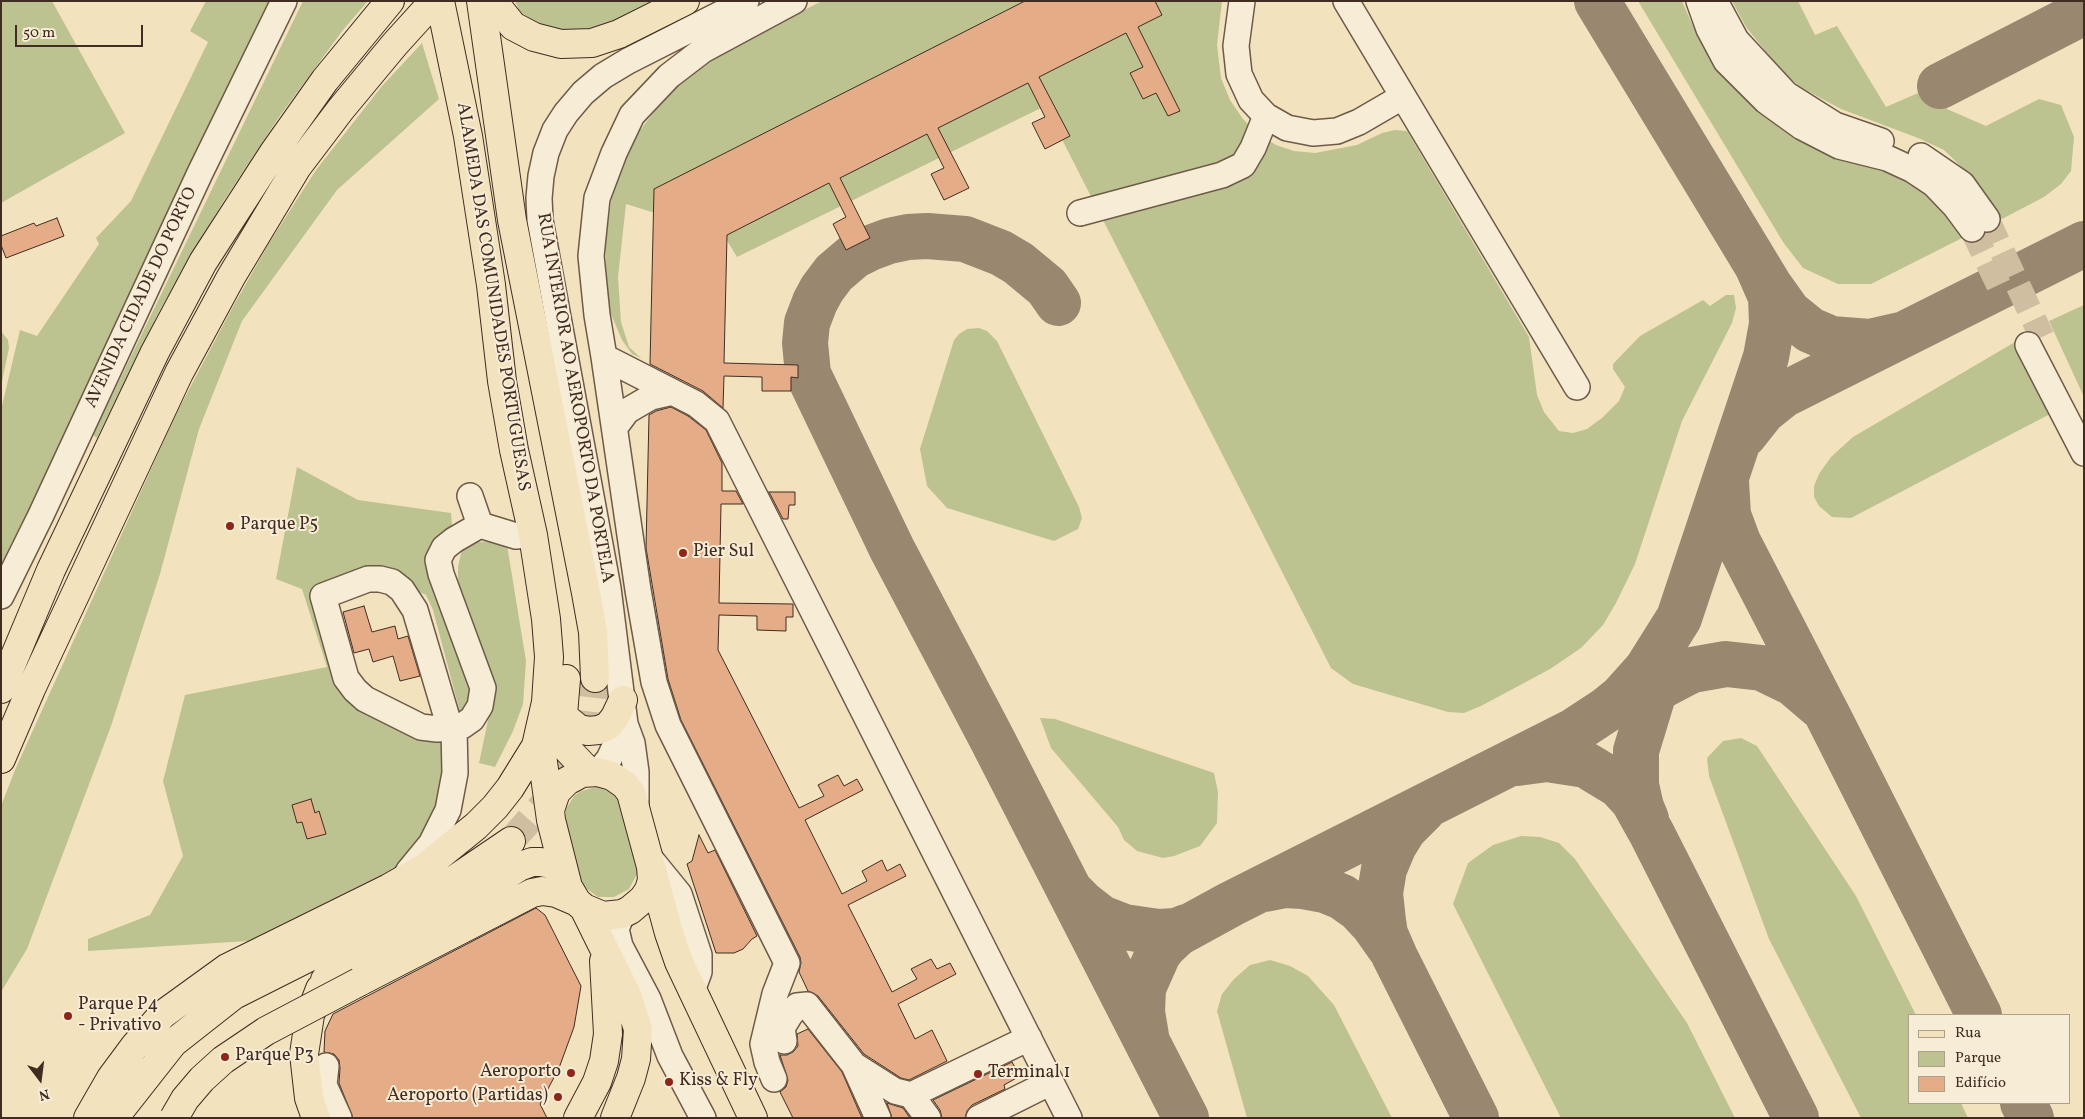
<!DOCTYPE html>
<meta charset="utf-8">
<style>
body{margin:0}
#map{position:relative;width:2085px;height:1119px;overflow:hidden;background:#f3e2be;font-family:Vollkorn,serif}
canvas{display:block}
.frame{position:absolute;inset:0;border:2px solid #412c22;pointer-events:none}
.legend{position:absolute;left:1908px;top:1014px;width:162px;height:90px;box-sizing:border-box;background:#f7ecd5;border:1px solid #ae9f8d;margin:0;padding:6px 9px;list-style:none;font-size:15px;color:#412c22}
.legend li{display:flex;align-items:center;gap:10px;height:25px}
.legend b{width:25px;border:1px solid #ae9f8d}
.north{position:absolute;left:15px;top:1054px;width:50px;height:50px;-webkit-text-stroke:4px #f7ecd5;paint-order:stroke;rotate:165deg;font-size:14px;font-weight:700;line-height:20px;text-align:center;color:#412c22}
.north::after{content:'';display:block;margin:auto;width:18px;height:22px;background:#412c22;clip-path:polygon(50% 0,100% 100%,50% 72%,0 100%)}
.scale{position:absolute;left:15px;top:25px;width:128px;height:22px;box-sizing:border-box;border:2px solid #412c22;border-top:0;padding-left:6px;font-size:15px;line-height:18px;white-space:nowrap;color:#412c22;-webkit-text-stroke:4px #f7ecd5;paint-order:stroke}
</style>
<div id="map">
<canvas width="2085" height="1119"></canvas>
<div class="frame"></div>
<ul class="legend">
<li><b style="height:6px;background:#f3e2be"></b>Rua</li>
<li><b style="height:14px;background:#bcc390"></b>Parque</li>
<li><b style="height:14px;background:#e5ac88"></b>Edifício</li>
</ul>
<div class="north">N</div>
<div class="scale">50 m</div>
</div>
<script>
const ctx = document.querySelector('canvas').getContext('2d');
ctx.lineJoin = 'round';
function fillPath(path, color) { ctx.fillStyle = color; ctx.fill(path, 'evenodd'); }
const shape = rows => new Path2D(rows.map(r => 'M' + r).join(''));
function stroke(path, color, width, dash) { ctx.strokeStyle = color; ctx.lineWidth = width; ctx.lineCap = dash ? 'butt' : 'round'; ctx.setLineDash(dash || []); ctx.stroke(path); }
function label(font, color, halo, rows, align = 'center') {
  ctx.font = font + ' Vollkorn,serif'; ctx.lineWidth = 4; ctx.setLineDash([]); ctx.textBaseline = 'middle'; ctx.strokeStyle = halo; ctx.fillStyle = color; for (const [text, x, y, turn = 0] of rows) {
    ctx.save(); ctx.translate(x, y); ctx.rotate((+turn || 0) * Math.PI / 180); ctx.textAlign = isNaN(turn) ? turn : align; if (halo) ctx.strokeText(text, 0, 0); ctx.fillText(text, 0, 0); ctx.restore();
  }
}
fillPath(shape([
 [1,1,52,1,125,133,1,203],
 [206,1,273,1,1,571,1,410,20,330,37,336,99,244,96,238,131,201,208,42,190,31],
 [303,1,368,1,343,30,279,117,223,202,160,310,97,438,93,435],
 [515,1,666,1,583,33,549,31,520,12],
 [822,1,1222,1,1217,45,1221,78,1230,100,1243,119,1257,133,1276,145,1294,151,1315,153,1357,145,1382,133,1395,130,1407,131,1529,337,1537,395,1544,412,1559,431,1573,433,1587,429,1602,418,1619,401,1625,387,1613,369,1613,364,1640,336,1703,300,1710,306,1726,295,1734,295,1736,308,1732,323,1682,421,1635,564,1616,603,1603,625,1581,648,1550,669,1481,706,1464,713,1448,712,1353,684,1331,668,1045,106,737,257,723,234,626,204,618,277,621,322,629,347,641,358,632,354,622,340,608,307,605,246,612,195,621,169,635,137,669,92,698,69,729,48],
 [1638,1,1682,1,1691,22,1712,60,1878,166,1917,182,1966,236,1871,284,1838,284,1803,268,1783,242],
 [1732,1,1798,1,1815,35,1837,26,1886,107,1934,86,1947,109,1986,126,2039,99,2061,105,2074,137,2071,171,2061,184,2044,197,2000,220,1991,202,1973,178,1944,150,1918,138,1841,109,1802,88,1783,73,1746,27],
 [422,43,439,99,337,190,242,321,199,429,160,574,111,726,27,949,1,992,1,806,15,770,176,414,230,312,269,243,316,170,382,86],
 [2084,305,2084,397,2049,321],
 [979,328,987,331,997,341,1079,507,1082,518,1078,529,1054,541,947,508,927,486,920,449,954,340,959,334,967,329],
 [1,331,8,340,9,348,1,386],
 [2015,342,2052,413,1851,518,1832,517,1819,506,1814,497,1814,486,1819,474,1831,457,1853,437],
 [297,467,358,500,451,513,452,526,429,564,476,696,469,709,460,712,433,610,426,595,396,581,320,588,330,664,354,708,382,722,439,741,449,752,444,786,408,863,264,940,88,951,88,939,150,915,183,856,163,781,185,695,327,667,302,589,276,579],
 [506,539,526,661,523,704,513,731,495,767,479,763,494,692,458,583,458,567,463,544],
 [1040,718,1055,719,1214,773,1218,792,1217,823,1200,846,1174,856,1163,858,1137,851,1124,840,1118,827,1051,748],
 [1741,738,1757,746,1856,896,1916,1015,1909,1015,1909,1103,1961,1103,1968,1118,1861,1118,1769,939,1709,776,1707,758,1723,741],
 [596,787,611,792,622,803,638,865,637,874,629,889,614,897,598,897,584,887,579,880,565,825,566,809,574,796,581,791],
 [1521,836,1540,837,1559,843,1575,859,1687,1023,1735,1118,1561,1118,1453,904,1468,863,1493,845],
 [1270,960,1290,966,1308,976,1334,1005,1392,1118,1247,1118,1217,1011,1222,994,1234,979,1250,965]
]), '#bcc390');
stroke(shape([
 [1597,1,1769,285,1789,313,1810,330,1831,339,1870,342,1901,335],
 [1940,86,2084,12],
 [1058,303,1047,287,1018,263,1001,253,965,239,927,236,908,237,889,241,870,248,854,256,834,273,822,289,815,302,807,323,805,343,808,374,892,549,992,739,1186,1118],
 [1744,435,1763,411,1783,395,2084,244],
 [1726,481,1728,515,1738,542,1829,718,1979,1015],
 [1629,703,1692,670,1726,664,1762,668,1793,683,1820,706],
 [1517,763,1547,759,1586,765,1619,785,1633,800,1652,834,1796,1118],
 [1423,810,1404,829,1394,845,1384,869,1380,893,1383,921,1385,934,1395,957,1476,1118],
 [1646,819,1641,807,1636,785,1636,751,1660,672],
 [1265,889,1285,885,1303,886,1325,890,1342,897,1359,909,1373,924,1390,948],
 [1073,894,1083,904,1101,918,1124,927,1158,932,1176,931,1186,927],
 [1146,1036,1142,1012,1143,988,1158,954,1164,946,1178,933,1231,904,1574,731,1606,710,1622,697,1647,669,1679,618,1766,357,1772,324,1771,297,1757,265],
 [2023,1103,2031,1118]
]), '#9a8770', 46);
const building = shape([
 [1025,1,1155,1,1162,15,1138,27,1180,111,1168,116,1156,93,1143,99,1130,73,1143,67,1126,33,1039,77,1070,136,1045,149,1032,123,1045,117,1028,83,938,128,969,188,944,200,931,174,944,168,927,134,840,178,870,238,846,250,833,224,846,217,829,183,727,235,724,363,798,365,798,378,791,377,791,391,762,391,762,377,724,376,723,408,703,391,650,364,654,189,1025,1],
 [57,218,64,236,6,258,1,245,1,236,34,223,36,226,57,218],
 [671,407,688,416,706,430,722,463,722,491,736,491,743,504,721,504,719,603,793,604,793,617,786,617,786,631,757,630,757,616,719,615,718,650,799,808,824,796,818,785,838,775,844,786,857,779,863,790,805,820,842,894,867,881,862,871,882,860,887,871,900,864,906,876,848,905,892,992,917,979,911,969,931,959,937,969,950,963,956,974,898,1004,915,1039,932,1030,947,1061,909,1080,901,1078,864,1054,818,996,808,991,799,972,801,963,800,957,681,720,668,679,646,548,649,415,656,411,671,407],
 [769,492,795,492,795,505,789,505,788,519,783,519,769,492],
 [364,606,372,632,395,626,398,639,408,636,420,676,400,681,393,656,373,662,369,649,354,653,343,612,364,606],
 [311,799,315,813,319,811,326,834,307,839,302,822,297,823,292,805,311,799],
 [699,835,708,853,715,850,757,936,752,939,743,949,734,953,716,953,687,864,692,861,699,835],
 [536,908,545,915,581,986,574,1027,559,1068,540,1104,547,1118,353,1118,339,1083,340,1068,339,1060,334,1054,324,1052,325,1031,333,1014,536,908],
 [808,1029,842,1072,862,1118,793,1118,780,1092,786,1087,788,1080,780,1055,787,1055,793,1052,798,1046,797,1034,808,1029],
 [1012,1062,1020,1076,1004,1085,1005,1089,972,1105,967,1111,965,1118,942,1118,940,1110,933,1100,1012,1062],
 [887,1103,903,1108,910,1118,892,1118,887,1103]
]);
fillPath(building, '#e5ac88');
stroke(building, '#412c22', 1);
stroke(shape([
 [1987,219,2042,337],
 [1972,229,2001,290]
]), '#cfbe9f', 25, [25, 12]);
stroke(shape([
 [511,841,548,799,579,743,590,721,595,678]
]), '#cfbe9f', 28, [28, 14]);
const minor = shape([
 [794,1,703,50,669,76,632,115,614,153,597,198,591,256,597,315,604,357,696,404,717,421,1069,1118],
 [1242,1,1236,46,1239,74,1251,100,1266,116,1287,128,1313,133,1337,131,1359,122,1402,97],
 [1346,1,1577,387],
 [1699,1,1709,29,1726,61,1766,101,1802,127,1839,146,1887,158,1913,170,1934,184,1955,206,1972,229],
 [1715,1,1736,40,1786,94,1835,125,1881,141],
 [1921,156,1962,184,1987,219],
 [1080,213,1222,175,1243,165,1253,148,1266,116],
 [2028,345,2084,453],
 [604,357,638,590,654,682,668,725,787,963,775,994,763,1044,767,1062,774,1079],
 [615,427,627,411,651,397,673,392],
 [470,496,480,525,516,536,533,535],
 [1,596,41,515,200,173,284,1],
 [450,728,415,610,402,590,392,582,380,579,368,579,323,596,346,678,355,690,365,699,421,727,437,729,450,728,462,726,472,719,480,706,483,688,441,574,438,560,444,548,454,540,480,525],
 [598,772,609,759,625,724],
 [636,804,636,772,632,743,625,724,608,588,540,220,539,198,541,176,546,153,555,130,566,113,583,93,603,76,628,61,746,1],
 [648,856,679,894,699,955,699,972,692,991],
 [408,872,431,844,448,810,455,773,454,728],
 [622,914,616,929,620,946,648,999,670,1056,703,1118],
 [784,1041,782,1028,790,1015,797,1006,807,1005,854,1065,878,1118],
 [854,1065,895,1091,911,1095,928,1118],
 [326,1066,324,1085,339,1118],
 [911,1095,1029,1038],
 [979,1118,1051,1082]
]);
const major = shape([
 [481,1,512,220,586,593,593,632,595,678],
 [566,679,562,726,564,741,568,750,589,772],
 [562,715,579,729,588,731,599,730,608,726,615,717,623,700],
 [544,733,542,755,551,820,568,887,577,902,584,908,603,916,622,914,630,910,643,899,649,890,652,880,651,867],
 [551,820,550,810,556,792,567,781,582,773,598,772,612,776,625,785,631,793,669,933,679,962,753,1118],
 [584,908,627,995,638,1029,636,1059,631,1078,615,1118],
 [325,980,359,956,473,896,521,866,532,862,541,862,562,867],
 [359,982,532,893,542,891,556,893,577,902],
 [88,1118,111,1078,134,1047,162,1015,227,968,389,888,424,868,476,826,495,807,510,788,536,746,546,702,549,657,546,619,533,535,514,450,502,381,491,285,468,136,440,1],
 [114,1118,173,1043,234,995,369,927,455,879,511,841],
 [316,1118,309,1098,304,1054,310,1015,320,989],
 [578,1118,597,1082,604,1061,608,1034,604,961]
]);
const highway = shape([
 [493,1,513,26,534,37,561,44,592,43,619,34,685,1],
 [1,689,51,570,155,352,203,262,274,152,325,80,390,1],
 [1,759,31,689,179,373,231,277,297,167,341,109,395,44,434,1]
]);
stroke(minor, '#6e5a49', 28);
stroke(major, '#412c22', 30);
stroke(highway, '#412c22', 30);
stroke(minor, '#f7ecd5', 25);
stroke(major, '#f3e2be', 28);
stroke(highway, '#f3e2be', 28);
const majorBridge = shape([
 [174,1118,185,1099,202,1079,223,1060,266,1031,359,982]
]);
stroke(majorBridge, '#412c22', 30, []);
stroke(majorBridge, '#f3e2be', 28);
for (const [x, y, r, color] of [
 [230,526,5,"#8f2418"],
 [683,553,5,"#8f2418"],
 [68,1016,5,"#8f2418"],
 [225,1057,5,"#8f2418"],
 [571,1073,5,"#8f2418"],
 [978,1074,5,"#8f2418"],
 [669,1082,5,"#8f2418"],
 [558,1097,5,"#8f2418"]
]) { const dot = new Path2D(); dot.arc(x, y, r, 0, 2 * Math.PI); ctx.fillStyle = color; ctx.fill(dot); stroke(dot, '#f7ecd5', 2); }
label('18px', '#412c22', '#f7ecd5', [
 ["ALAMEDA DAS COMUNIDADES PORTUGUESAS",492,297,81],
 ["AVENIDA CIDADE DO PORTO",142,298,-65],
 ["RUA INTERIOR AO AEROPORTO DA PORTELA",574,398,80]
]);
label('18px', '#412c22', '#f7ecd5', [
 ["Parque P5",240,526],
 ["Pier Sul",693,553],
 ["Parque P4",78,1006],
 ["- Privativo",78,1027],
 ["Parque P3",235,1057],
 ["Aeroporto",561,1073,"right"],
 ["Terminal 1",988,1074],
 ["Kiss & Fly",679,1082],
 ["Aeroporto (Partidas)",548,1097,"right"]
], 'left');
</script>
